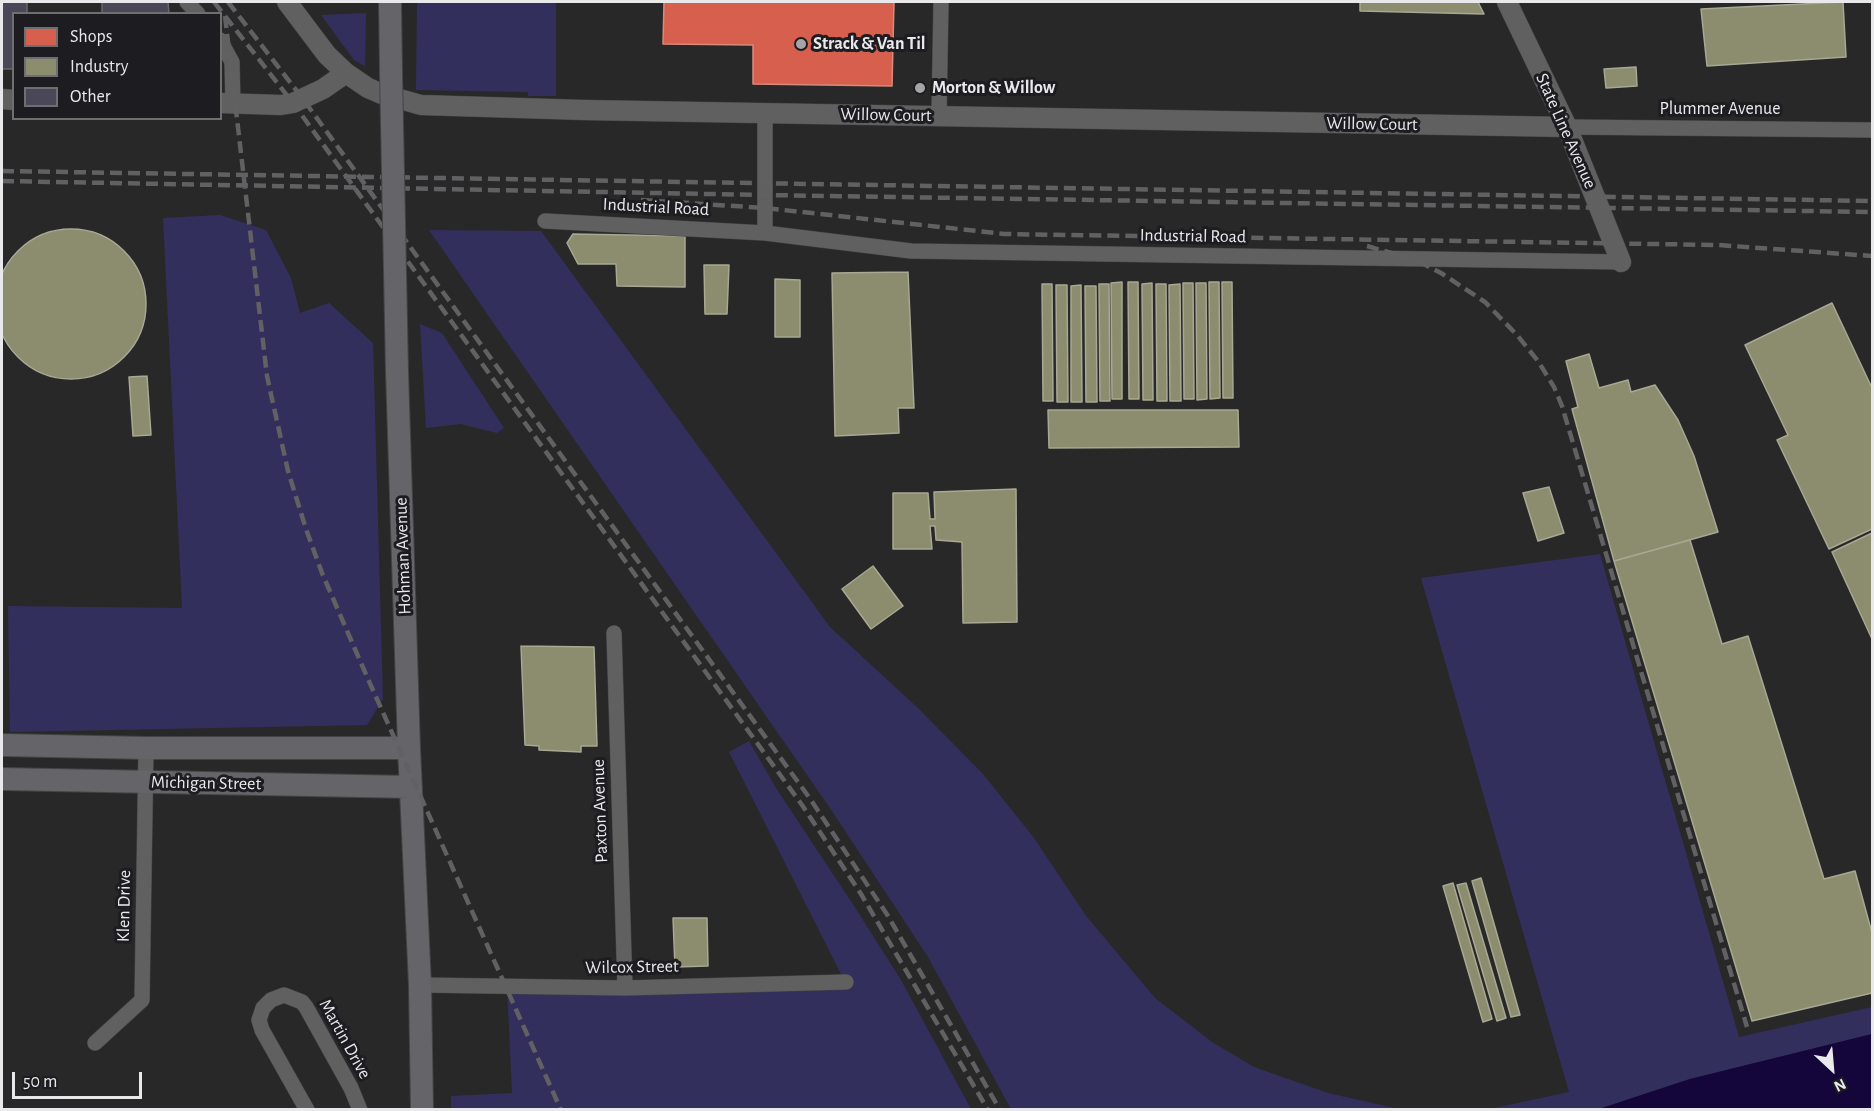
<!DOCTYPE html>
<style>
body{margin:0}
#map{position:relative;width:1874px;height:1111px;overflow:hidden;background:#282829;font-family:"Alegreya Sans",sans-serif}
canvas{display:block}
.frame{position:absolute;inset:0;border:3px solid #e9e9ec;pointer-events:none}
.legend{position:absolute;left:12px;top:12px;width:210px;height:108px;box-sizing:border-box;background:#1d1d21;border:2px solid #6f6f72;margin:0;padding:8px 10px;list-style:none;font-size:18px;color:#e9e9ec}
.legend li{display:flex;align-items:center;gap:12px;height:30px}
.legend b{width:30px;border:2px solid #6f6f72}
.north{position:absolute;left:1802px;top:1039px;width:60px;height:60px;-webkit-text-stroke:4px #1d1d21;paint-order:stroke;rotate:154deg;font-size:16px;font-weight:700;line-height:24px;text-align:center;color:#e9e9ec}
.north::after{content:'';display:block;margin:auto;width:21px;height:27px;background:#e9e9ec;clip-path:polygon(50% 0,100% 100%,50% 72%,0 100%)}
.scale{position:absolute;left:12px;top:1072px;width:130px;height:27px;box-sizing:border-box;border:3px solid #e9e9ec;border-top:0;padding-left:8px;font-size:18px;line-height:21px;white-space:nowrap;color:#e9e9ec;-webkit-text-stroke:4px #1d1d21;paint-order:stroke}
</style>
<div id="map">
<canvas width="1874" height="1111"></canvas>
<div class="frame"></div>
<ul class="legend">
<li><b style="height:16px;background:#d6604d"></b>Shops</li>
<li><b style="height:16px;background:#8c8c6e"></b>Industry</li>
<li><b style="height:16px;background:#4a4858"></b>Other</li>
</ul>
<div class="north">N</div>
<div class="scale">50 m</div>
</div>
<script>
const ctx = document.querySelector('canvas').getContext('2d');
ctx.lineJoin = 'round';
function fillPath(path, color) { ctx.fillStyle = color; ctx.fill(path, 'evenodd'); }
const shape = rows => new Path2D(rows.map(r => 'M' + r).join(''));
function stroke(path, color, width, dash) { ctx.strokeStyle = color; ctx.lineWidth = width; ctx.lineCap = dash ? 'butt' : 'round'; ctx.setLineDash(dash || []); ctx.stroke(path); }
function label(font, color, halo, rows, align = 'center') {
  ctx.font = font + ' "Alegreya Sans",sans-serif'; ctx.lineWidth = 6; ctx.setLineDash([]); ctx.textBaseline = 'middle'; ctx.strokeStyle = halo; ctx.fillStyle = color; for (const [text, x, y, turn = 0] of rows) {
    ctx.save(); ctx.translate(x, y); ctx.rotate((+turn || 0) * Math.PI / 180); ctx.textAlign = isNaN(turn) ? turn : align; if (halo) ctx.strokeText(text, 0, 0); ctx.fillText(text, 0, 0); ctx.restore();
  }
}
fillPath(shape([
 [417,2,556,2,556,96,528,96,528,92,416,90],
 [366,13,365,66,354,60,321,15],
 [220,215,266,230,291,278,300,313,329,303,373,343,383,699,367,725,10,732,8,606,182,608,163,218],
 [429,230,541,231,830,627,919,709,983,774,1034,838,1087,917,1155,998,1212,1042,1254,1067,1328,1093,1399,1109,1011,1109,928,957,832,811],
 [420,324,442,333,504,428,497,433,461,424,426,428],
 [1600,554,1739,1037,1872,1007,1872,1034,1690,1079,1599,1109,1489,1109,1569,1092,1421,578],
 [749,741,776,788,854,906,901,980,971,1109,451,1110,451,1096,512,1093,507,986,845,982,729,752]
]), '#332f5d');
fillPath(shape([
 [1872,1034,1872,1109,1599,1109,1690,1079]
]), '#14053b');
const shops = shape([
 [664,2,894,2,892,86,753,84,753,45,663,44,664,2]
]);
fillPath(shops, '#d6604d');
stroke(shops, '#dc897d', 1.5);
const industry = shape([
 [1360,2,1478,2,1484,14,1360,11,1360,2],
 [1843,2,1846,57,1707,66,1701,9,1843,2],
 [1636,67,1637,86,1606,88,1604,69,1636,67],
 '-4 304a75 75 0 1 1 150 0a75 75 0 1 1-150 0Z',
 [573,234,685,236,685,287,617,286,616,264,578,264,567,243,573,234],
 [704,265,729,265,727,314,705,314,704,265],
 [908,272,914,408,898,408,899,433,835,436,832,273,908,272],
 [775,279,800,280,800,337,775,337,775,279],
 [1122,282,1122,399,1112,399,1111,283,1122,282],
 [1128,282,1138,282,1139,399,1129,399,1128,282],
 [1209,282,1219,282,1220,398,1210,399,1209,282],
 [1222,282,1232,282,1233,398,1223,398,1222,282],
 [1152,283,1153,400,1143,400,1142,284,1152,283],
 [1183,283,1193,283,1194,399,1184,399,1183,283],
 [1196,283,1206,283,1207,399,1197,400,1196,283],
 [1042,284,1052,284,1053,401,1043,401,1042,284],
 [1099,284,1109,284,1110,401,1100,401,1099,284],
 [1156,284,1166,284,1167,401,1157,401,1156,284],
 [1180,284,1181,401,1170,401,1169,285,1180,284],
 [1056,285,1067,285,1068,402,1057,402,1056,285],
 [1081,285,1082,402,1071,402,1071,286,1081,285],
 [1085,286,1096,286,1097,402,1086,402,1085,286],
 [1832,303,1872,388,1872,529,1829,549,1777,440,1788,435,1745,345,1832,303],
 [1589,354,1599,388,1628,380,1631,392,1655,385,1678,420,1694,456,1718,532,1614,561,1572,409,1578,407,1566,361,1589,354],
 [147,376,151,435,133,436,129,377,147,376],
 [1048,410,1238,410,1239,447,1049,448,1048,410],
 [1549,487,1564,533,1538,541,1523,493,1549,487],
 [1016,489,1017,622,963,623,962,542,936,540,935,526,930,526,932,549,893,549,893,493,928,493,930,519,935,519,934,492,1016,489],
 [1872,533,1872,639,1832,552,1872,533],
 [1690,540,1722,644,1748,636,1824,879,1855,871,1872,933,1872,993,1752,1021,1614,561,1690,540],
 [873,566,903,606,871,629,842,589,873,566],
 [521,646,594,647,597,746,581,746,581,752,539,750,539,746,525,745,521,646],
 [1481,878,1520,1015,1511,1017,1472,881,1481,878],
 [1453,883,1492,1019,1483,1022,1443,886,1453,883],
 [1466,883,1506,1018,1497,1021,1457,885,1466,883],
 [673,918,707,918,708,966,675,967,673,918]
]);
fillPath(industry, '#8c8c6e');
stroke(industry, '#a8a894', 1.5);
const building = shape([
 [2,2,27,2,27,14,14,14,14,69,2,69,2,2],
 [102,2,168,2,169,14,102,14,102,2]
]);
fillPath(building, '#4a4858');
stroke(building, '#676768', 1.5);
const minor = shape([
 [187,2,198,14],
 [220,40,232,62,233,104],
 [765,114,765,233],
 [939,116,941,2],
 [1567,127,1872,130],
 [545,221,765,233,911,251,1621,262],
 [614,633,625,988],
 [420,985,625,988,846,982],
 [95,1043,142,1000,146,748],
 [307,1110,262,1030,259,1020,263,1008,271,1000,284,995,302,1002,306,1007,351,1088,360,1110]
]);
const tertiary = shape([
 [287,2,327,55,346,73,368,88,382,94,421,105,584,110,1567,127],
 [1507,2,1567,127,1621,262],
 [2,99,14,100],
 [220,103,281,105,293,103,323,89,346,73]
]);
const secondary = shape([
 [390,2,391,73],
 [397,372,409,748,420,985,422,1110],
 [2,745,146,748,409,748],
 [2,779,411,787]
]);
stroke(minor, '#444446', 16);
stroke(tertiary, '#444446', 21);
stroke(secondary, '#444446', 24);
stroke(minor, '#606061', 15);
stroke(tertiary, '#606061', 20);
stroke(secondary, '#656569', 22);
stroke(shape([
 [214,2,293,103,802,805,861,894,988,1110],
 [228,2,303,99,811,800,888,916,1000,1110],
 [225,16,267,376,288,471,306,529,322,573,368,679,561,1110],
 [2,171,1872,201],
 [2,181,765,195,1872,212],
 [641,200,765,208,1005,234,1718,245,1872,256],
 [1367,246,1416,260,1441,273,1485,302,1517,335,1538,361,1554,387,1562,406,1747,1027]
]), '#616163', 4.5, [12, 6]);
const secondaryBridge = shape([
 [391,73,397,372]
]);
stroke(secondaryBridge, '#444446', 24, []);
stroke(secondaryBridge, '#656569', 22);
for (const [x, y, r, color] of [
 [801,44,6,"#a5a5a8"],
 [920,88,6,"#a5a5a8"]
]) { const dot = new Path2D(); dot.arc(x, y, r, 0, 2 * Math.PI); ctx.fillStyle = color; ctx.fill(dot); stroke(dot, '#1d1d21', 2); }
label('bold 18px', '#e9e9ec', '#1d1d21', [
 ["Strack & Van Til",813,44],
 ["Morton & Willow",932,88]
], 'left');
label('18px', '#e9e9ec', '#1d1d21', [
 ["Plummer Avenue",1720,109],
 ["Willow Court",886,115,1],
 ["Willow Court",1372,124,1],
 ["State Line Avenue",1566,131,66],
 ["Industrial Road",656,207,3],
 ["Industrial Road",1193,236,1],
 ["Hohman Avenue",403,556,-92],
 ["Michigan Street",206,783,1],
 ["Paxton Avenue",600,811,-92],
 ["Klen Drive",124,906,-89],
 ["Wilcox Street",632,967,-1],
 ["Martin Drive",345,1039,61]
]);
</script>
